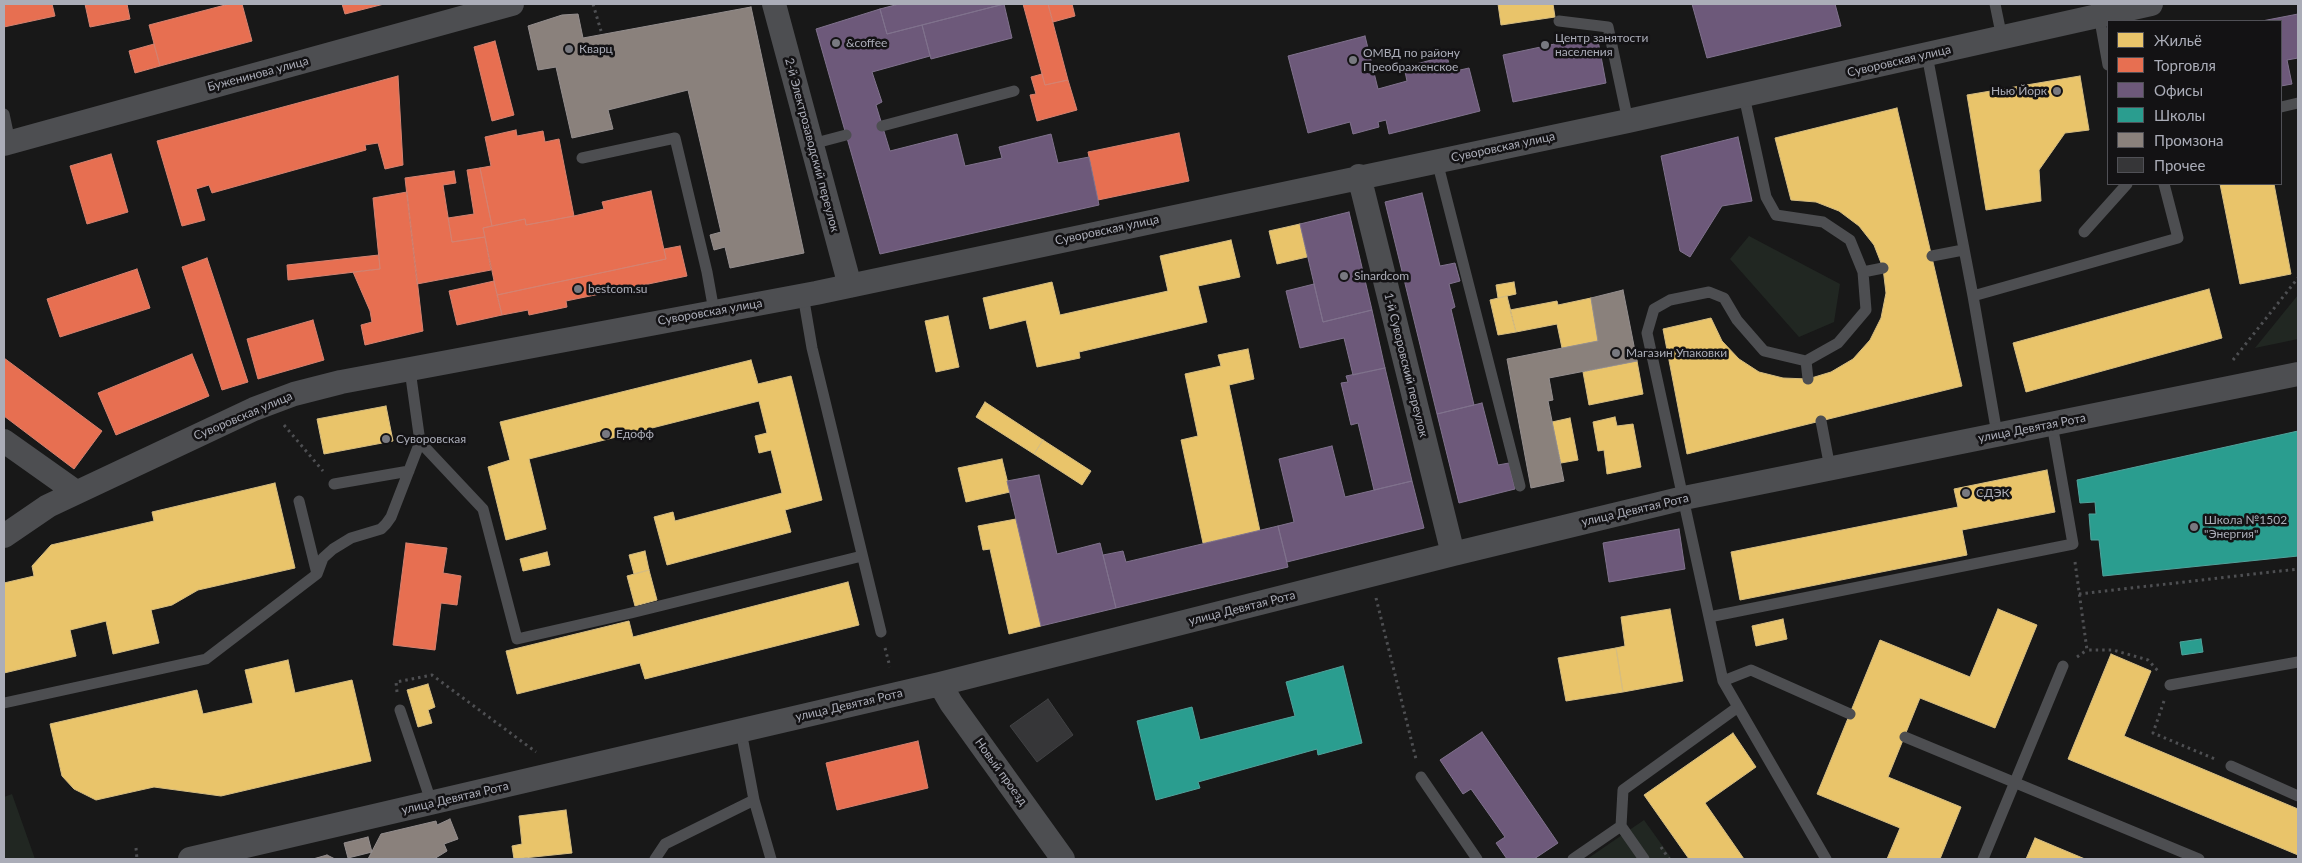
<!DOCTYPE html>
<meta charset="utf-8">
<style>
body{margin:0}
#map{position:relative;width:2302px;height:863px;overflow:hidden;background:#181818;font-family:Lato,sans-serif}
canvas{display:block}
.frame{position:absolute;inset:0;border:5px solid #abadb8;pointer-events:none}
.legend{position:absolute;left:2107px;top:20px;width:175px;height:165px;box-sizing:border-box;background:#131214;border:1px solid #505056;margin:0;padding:6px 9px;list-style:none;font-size:15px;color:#abadb8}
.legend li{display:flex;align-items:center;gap:10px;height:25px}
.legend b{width:25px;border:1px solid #505056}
</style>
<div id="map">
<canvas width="2302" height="863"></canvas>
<div class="frame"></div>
<ul class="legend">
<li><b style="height:14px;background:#e9c46a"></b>Жильё</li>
<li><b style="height:14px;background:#e76f51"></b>Торговля</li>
<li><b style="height:14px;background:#6d597a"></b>Офисы</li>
<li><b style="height:14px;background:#2a9d8f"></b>Школы</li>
<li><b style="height:14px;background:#8a817c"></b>Промзона</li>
<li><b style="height:14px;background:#363638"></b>Прочее</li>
</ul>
</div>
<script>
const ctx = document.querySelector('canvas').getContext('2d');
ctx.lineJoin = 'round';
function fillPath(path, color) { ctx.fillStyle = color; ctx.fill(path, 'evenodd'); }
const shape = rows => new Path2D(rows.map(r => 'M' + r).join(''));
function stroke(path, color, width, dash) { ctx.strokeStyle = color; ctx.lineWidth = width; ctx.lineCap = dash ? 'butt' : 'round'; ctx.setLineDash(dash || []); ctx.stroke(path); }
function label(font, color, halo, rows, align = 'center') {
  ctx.font = font + ' Lato,sans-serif'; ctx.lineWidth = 5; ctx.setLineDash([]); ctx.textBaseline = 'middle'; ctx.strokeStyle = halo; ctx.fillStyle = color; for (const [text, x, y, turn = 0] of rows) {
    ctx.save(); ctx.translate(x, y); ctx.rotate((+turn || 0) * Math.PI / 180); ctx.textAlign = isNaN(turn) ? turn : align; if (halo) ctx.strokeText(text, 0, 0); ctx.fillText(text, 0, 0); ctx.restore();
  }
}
fillPath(shape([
 [1749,236,1840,284,1834,322,1799,337,1730,259],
 [2298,295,2298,339,2255,348],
 [12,794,35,859,4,859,4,797],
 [1644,820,1672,859,1587,859]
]), '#212722');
const homes = shape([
 [1498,4,1553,4,1555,17,1501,25,1498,4],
 [2080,76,2089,130,2065,133,2039,170,2041,201,1986,210,1967,95,2080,76],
 [1897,108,1962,386,1687,454,1663,329,1711,318,1722,341,1739,359,1759,372,1783,378,1808,379,1831,372,1853,359,1870,340,1881,318,1886,293,1883,268,1874,245,1859,226,1839,211,1816,202,1791,200,1775,138,1897,108],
 [2220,184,2274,184,2291,274,2240,284,2220,184],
 [1300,224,1307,257,1277,264,1269,231,1300,224],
 [1231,240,1240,277,1198,286,1207,322,1079,352,1080,358,1037,367,1026,320,990,329,983,298,1052,282,1060,315,1168,291,1160,256,1231,240],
 [1514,282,1516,294,1498,298,1496,285,1514,282],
 [2209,289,2222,338,2026,392,2013,343,2209,289],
 [1507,296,1516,332,1498,335,1490,300,1507,296],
 [1591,298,1598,341,1562,348,1557,324,1516,332,1510,310,1557,301,1558,305,1591,298],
 [948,316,959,367,936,372,925,321,948,316],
 [1248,349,1254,379,1229,385,1260,531,1203,543,1181,440,1198,436,1185,374,1221,366,1218,355,1248,349],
 [751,360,758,384,791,376,822,500,785,510,791,532,667,565,654,517,673,512,675,521,782,493,771,450,759,453,755,436,767,433,759,401,529,459,546,529,506,540,488,467,510,460,500,422,751,360],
 [1637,361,1643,394,1589,405,1583,372,1637,361],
 [985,402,1043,440,1034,454,976,417,985,402],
 [386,406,393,441,324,454,317,419,386,406],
 [1615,417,1617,426,1633,424,1641,467,1607,474,1604,450,1598,451,1593,422,1615,417],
 [1570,418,1578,460,1561,463,1552,422,1570,418],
 [1043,440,1091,471,1082,485,1034,454,1043,440],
 [1002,459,1010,492,966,502,958,468,1002,459],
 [2047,470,2055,512,1962,530,1967,555,1740,600,1731,552,1958,507,1954,489,2047,470],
 [275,483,295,568,198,590,172,605,151,610,159,643,113,654,106,621,70,630,76,656,4,673,4,583,34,576,32,566,51,545,154,521,152,512,275,483],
 [1016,519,1041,626,1009,634,990,549,983,550,978,526,1016,519],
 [645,551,649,570,634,574,629,555,645,551],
 [547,552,550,565,523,571,520,559,547,552],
 [649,570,657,600,635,606,627,576,649,570],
 [848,582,859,625,645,679,640,663,517,694,506,651,629,621,633,637,848,582],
 [1670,609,1683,681,1623,692,1616,648,1625,646,1621,617,1670,609],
 [1998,609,2037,625,1995,728,1920,698,1888,777,1961,807,1940,859,1887,859,1900,828,1817,794,1880,640,1970,677,1998,609],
 [1783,619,1787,639,1756,646,1752,626,1783,619],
 [1616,648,1623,692,1566,701,1558,658,1616,648],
 [2111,654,2151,671,2124,736,2298,809,2298,855,2068,759,2111,654],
 [288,660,295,693,352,680,371,761,221,796,154,787,96,800,74,789,62,776,50,724,197,690,203,714,253,703,245,670,288,660],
 [428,684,435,707,428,710,432,723,418,727,407,690,428,684],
 [1733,733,1756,767,1705,803,1744,859,1689,859,1644,795,1733,733],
 [566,810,572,853,514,859,512,846,522,844,519,816,566,810],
 [2035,838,2085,859,2026,859,2035,838]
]);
fillPath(homes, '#e9c46a');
stroke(homes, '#d6bd81', 1);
const shops = shape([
 [4,4,52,4,55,16,4,27,4,4],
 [85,4,127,4,130,19,90,27,85,4],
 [229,4,242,4,252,41,160,66,149,25,229,4],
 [342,4,384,4,345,14,342,4],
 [1023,4,1048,4,1068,80,1045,85,1023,4],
 [1048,4,1072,4,1075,16,1053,22,1048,4],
 [495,41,514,115,492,121,474,47,495,41],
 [154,44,160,66,135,73,129,51,154,44],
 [1042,74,1045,85,1068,80,1077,110,1037,121,1030,95,1036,94,1031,77,1042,74],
 [398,76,403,165,385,169,378,143,365,145,366,150,212,193,209,185,196,189,205,220,182,226,157,141,398,76],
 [516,130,517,136,543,131,545,142,559,139,574,216,526,225,525,219,492,226,480,168,491,166,485,137,516,130],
 [1179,133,1189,181,1098,200,1088,152,1179,133],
 [111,154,128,212,87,224,70,166,111,154],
 [480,168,492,226,483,228,485,237,452,242,448,218,474,214,467,170,480,168],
 [454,171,456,183,443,185,452,242,485,237,491,270,417,284,405,178,454,171],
 [651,191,666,259,497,295,483,228,525,219,526,225,574,216,604,209,602,202,651,191],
 [407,192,423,331,365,345,361,325,372,322,370,311,353,272,380,269,373,198,407,192],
 [680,246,687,276,566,301,567,307,529,315,528,310,502,315,497,295,666,259,664,249,680,246],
 [379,255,380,269,288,280,287,265,379,255],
 [207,258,248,382,222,390,182,267,207,258],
 [137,269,150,308,60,337,47,299,137,269],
 [494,281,502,315,457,325,449,291,494,281],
 [313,320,324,360,258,379,247,339,313,320],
 [192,354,209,396,116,435,98,393,192,354],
 [4,358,102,431,74,469,4,416,4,358],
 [406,543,447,548,443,573,461,576,457,605,441,603,435,650,393,645,406,543],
 [918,741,928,788,837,810,826,763,918,741]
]);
fillPath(shops, '#e76f51');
stroke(shops, '#d58270', 1);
const offices = shape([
 [899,4,1004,4,887,34,880,9,899,4],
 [1004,4,1012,38,931,59,922,25,1004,4],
 [1692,4,1835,4,1841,26,1707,58,1692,4],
 [880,9,887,34,922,25,930,56,872,72,882,102,876,105,890,151,957,134,965,166,1002,158,999,147,1051,134,1058,163,1089,157,1099,205,880,254,816,29,880,9],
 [2298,14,2298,58,2287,60,2292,84,2281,86,2281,21,2262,21,2298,14],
 [1597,35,1606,83,1513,102,1503,55,1597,35],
 [1365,36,1378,89,1407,81,1404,67,1447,56,1451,72,1469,68,1480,111,1389,134,1386,120,1378,122,1379,127,1353,134,1350,122,1308,133,1288,56,1365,36],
 [1738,137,1752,201,1722,206,1690,257,1680,251,1661,156,1738,137],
 [1422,193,1440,266,1455,263,1460,281,1449,284,1455,307,1451,309,1474,405,1437,414,1385,202,1422,193],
 [1349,212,1372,310,1323,322,1300,224,1349,212],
 [1314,284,1323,322,1372,310,1385,368,1353,375,1344,338,1300,348,1286,291,1314,284],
 [1385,368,1412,481,1374,490,1358,423,1351,425,1341,383,1348,382,1346,376,1385,368],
 [1482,403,1498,465,1509,463,1515,489,1459,503,1437,414,1482,403],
 [1332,446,1345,497,1412,481,1424,528,1287,562,1278,526,1294,522,1279,459,1332,446],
 [1039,475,1057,554,1100,543,1116,608,1041,626,1007,481,1039,475],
 [1278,526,1288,567,1116,608,1103,555,1123,551,1126,562,1278,526],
 [1679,529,1685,569,1609,582,1603,543,1679,529],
 [1482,732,1558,843,1534,859,1507,859,1496,843,1505,837,1471,789,1463,794,1440,760,1482,732]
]);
fillPath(offices, '#6d597a');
stroke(offices, '#80728d', 1);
const schools = shape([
 [2298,431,2298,556,2103,576,2099,540,2091,540,2089,514,2096,514,2095,502,2080,503,2077,480,2298,431],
 [2201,639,2203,652,2182,655,2180,642,2201,639],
 [1343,666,1362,743,1318,755,1317,749,1198,782,1200,788,1156,800,1137,721,1192,707,1200,740,1295,716,1286,682,1343,666]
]);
fillPath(schools, '#2a9d8f');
stroke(schools, '#51a29b', 1);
const industry = shape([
 [751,7,804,253,730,268,725,247,714,250,710,235,721,232,688,90,608,110,613,129,572,138,556,67,538,70,528,26,562,15,578,14,583,38,751,7],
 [1623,290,1637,361,1549,378,1553,400,1548,401,1564,481,1531,488,1507,359,1598,341,1591,298,1623,290],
 [450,819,458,839,444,844,447,851,434,859,368,859,381,834,436,821,437,825,450,819],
 [368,837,372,852,348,858,344,843,368,837],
 [327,855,335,859,313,859,327,855]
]);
fillPath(industry, '#8a817c');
stroke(industry, '#948e8e', 1);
const building = shape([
 [1048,699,1073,735,1037,762,1010,726,1048,699]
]);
fillPath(building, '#363638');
stroke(building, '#414244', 1);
stroke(shape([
 [593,4,601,31],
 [2233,360,2298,278],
 [284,425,323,471],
 [2075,562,2087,650,2113,650,2148,660,2159,672],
 [2079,594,2298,569],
 [1376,598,1416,759],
 [885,648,890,667],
 [2077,657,2087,650],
 [397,692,396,682,432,675,536,752],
 [2164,701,2153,733,2215,759],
 [1661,847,1669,859],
 [136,848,137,859]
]), '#4e4f52', 3, [2.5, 4]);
stroke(shape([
 [1995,4,2002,38],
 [2099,15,2108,65],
 [1559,21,1608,27,1628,121],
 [1927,55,1973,296,1997,434],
 [1744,96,1766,197,1776,215,1823,222,1850,240,1863,272,1866,310,1838,343,1806,361,1764,351,1737,320,1724,298,1709,292,1670,300,1654,309,1647,333,1723,681,1751,670,1850,714],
 [2281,107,2298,103],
 [4,114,10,142],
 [882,126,1014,91],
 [812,144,846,135],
 [582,158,675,138,707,272,714,311],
 [1437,161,1520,486],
 [2084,232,2127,184],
 [1932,256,1963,250],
 [1863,272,1883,268],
 [803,295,812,348,881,632],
 [1973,296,2178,238,2164,184],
 [1806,361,1808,379],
 [410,370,420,442,483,509,517,639,631,613,862,556],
 [1821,421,1830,468],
 [334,484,409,471],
 [299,501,317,574],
 [1709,617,2073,544,2052,424],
 [1723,681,1826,859],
 [2170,685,2298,662],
 [4,703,206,659,317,574,323,558,333,549,351,538,381,529,386,524,391,517,420,442],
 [400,710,432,804],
 [741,731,754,800,771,859],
 [1905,737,2199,859],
 [2231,766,2298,796],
 [1421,777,1477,859],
 [655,859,665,844,754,800],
 [1573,859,1621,826],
 [1644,859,1621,826,1623,790,1738,707],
 [1983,859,2063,666]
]), '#4d4e51', 11);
stroke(shape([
 [774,4,850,286],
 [4,144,512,4],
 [1359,176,1453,554],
 [4,441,76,492],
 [4,536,48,506,254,409,294,394,341,382,816,293,1628,121,2151,4],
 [940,684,951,703,1063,859],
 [190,859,940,684,1453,554,1684,498,2298,374]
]), '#4d4e51', 24);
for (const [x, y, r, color] of [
 [836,43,5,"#787980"],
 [1545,45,5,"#787980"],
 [569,49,5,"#787980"],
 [1353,60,5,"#787980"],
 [2057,91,5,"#787980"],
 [1344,276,5,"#787980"],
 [578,289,5,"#787980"],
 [1616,353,5,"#787980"],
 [606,434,5,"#787980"],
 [386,439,5,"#787980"],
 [1966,493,5,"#787980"],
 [2194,527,5,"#787980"]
]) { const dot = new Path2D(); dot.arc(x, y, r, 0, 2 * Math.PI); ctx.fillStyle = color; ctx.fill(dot); stroke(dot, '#131214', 2); }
label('12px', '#abadb8', '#131214', [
 ["Центр занятости",1555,38],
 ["населения",1555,52],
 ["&coffee",846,43],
 ["Кварц",579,49],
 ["ОМВД по району",1363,53],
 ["Преображенское",1363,67],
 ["Нью Йорк",2047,91,"right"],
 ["Sinardcom",1354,276],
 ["bestcom.su",588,289],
 ["Магазин Упаковки",1626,353],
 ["Едофф",616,434],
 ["Суворовская",396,439],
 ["СДЭК",1976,493],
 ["Школа №1502",2204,520],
 ["\"Энергия\"",2204,534]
], 'left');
label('12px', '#abadb8', '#131214', [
 ["Суворовская улица",1899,61,-13],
 ["Буженинова улица",258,74,-15],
 ["2-й Электрозаводский переулок",812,145,75],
 ["Суворовская улица",1503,147,-12],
 ["Суворовская улица",1107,230,-12],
 ["Суворовская улица",710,312,-10],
 ["1-й Суворовский переулок",1406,365,76],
 ["Суворовская улица",243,416,-23],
 ["улица Девятая Рота",2032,428,-11],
 ["улица Девятая Рота",1635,510,-13],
 ["улица Девятая Рота",1242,608,-14],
 ["улица Девятая Рота",849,705,-13],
 ["Новый проезд",1001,772,54],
 ["улица Девятая Рота",455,798,-13]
]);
</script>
